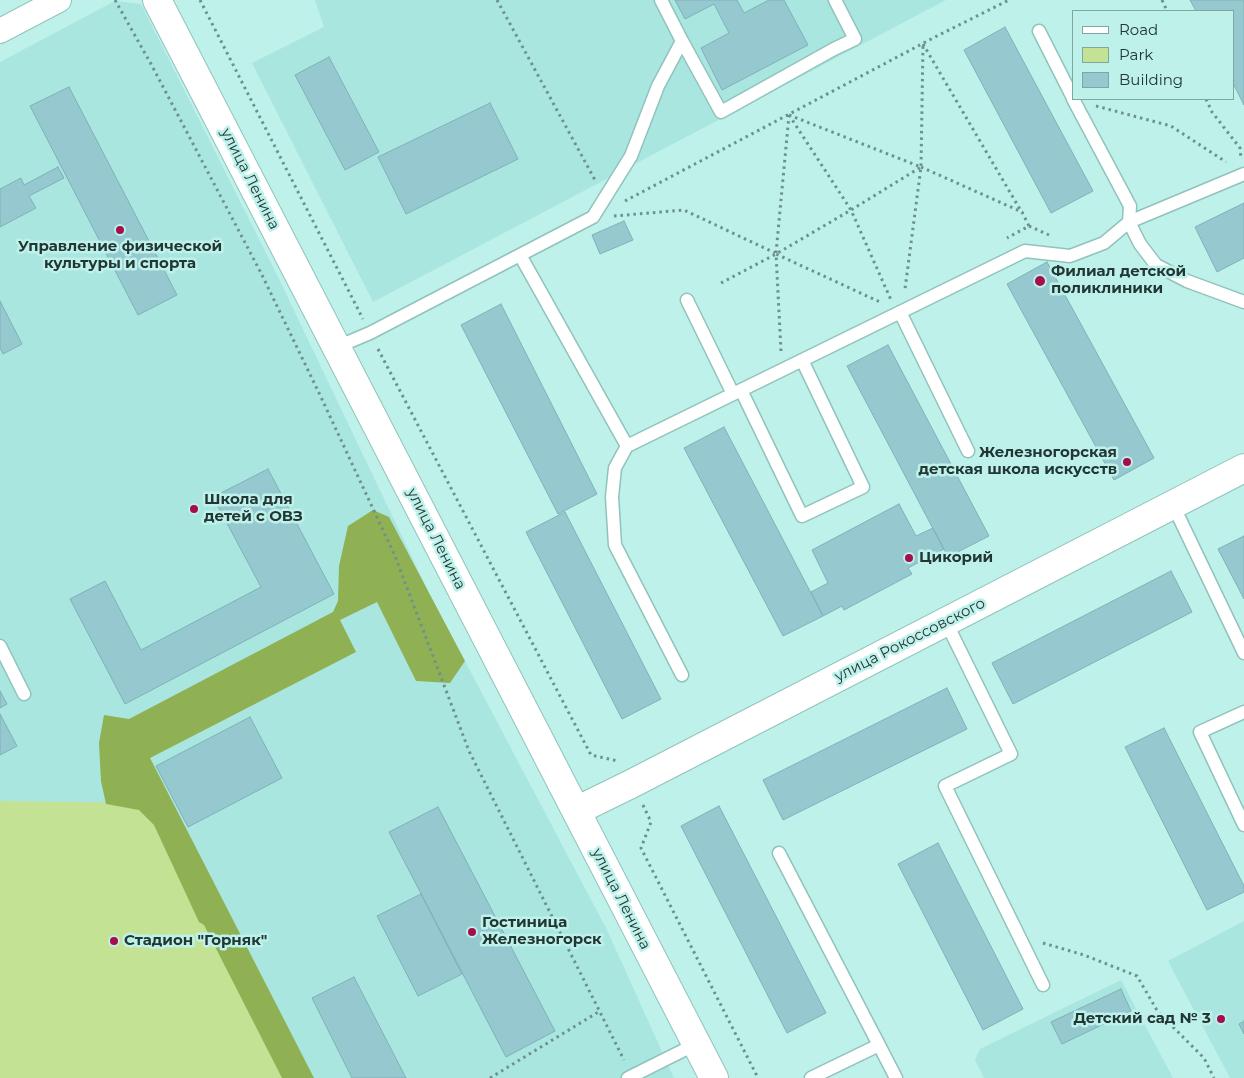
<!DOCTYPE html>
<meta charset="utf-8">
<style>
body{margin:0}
#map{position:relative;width:1244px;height:1078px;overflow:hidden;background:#bdf1ea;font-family:Montserrat,sans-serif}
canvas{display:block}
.legend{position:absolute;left:1072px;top:10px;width:162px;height:90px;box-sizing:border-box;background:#bdf1ea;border:1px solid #7fa6a1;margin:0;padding:6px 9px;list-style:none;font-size:15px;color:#223634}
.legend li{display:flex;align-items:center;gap:10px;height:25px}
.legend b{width:25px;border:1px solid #7fa6a1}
</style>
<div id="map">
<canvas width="1244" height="1078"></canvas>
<ul class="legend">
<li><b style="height:6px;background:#fff"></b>Road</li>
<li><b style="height:14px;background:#c4e293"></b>Park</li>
<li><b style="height:14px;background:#96c9cf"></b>Building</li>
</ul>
</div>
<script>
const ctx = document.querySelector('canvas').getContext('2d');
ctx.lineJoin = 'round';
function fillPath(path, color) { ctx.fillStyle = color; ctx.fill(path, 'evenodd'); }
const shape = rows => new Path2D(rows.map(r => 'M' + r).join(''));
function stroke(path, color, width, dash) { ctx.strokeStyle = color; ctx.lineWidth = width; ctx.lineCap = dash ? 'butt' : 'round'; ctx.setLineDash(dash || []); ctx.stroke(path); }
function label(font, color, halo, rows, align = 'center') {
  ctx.font = font + ' Montserrat,sans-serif'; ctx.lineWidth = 5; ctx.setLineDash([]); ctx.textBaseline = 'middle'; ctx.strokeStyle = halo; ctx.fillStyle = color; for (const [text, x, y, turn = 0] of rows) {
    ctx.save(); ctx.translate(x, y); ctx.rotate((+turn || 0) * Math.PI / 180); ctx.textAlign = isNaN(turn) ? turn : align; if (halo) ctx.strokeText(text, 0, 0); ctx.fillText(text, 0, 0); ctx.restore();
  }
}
fillPath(shape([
 [315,0,946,0,373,302,252,63,324,27],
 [115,1,141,4,279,279,429,593,607,930,674,1078,297,1078,159,804,0,801,0,62],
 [1244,921,1244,1078,1230,1078,1168,961],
 [1121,980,1173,1078,984,1078,975,1060,980,1049]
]), '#a9e6df');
fillPath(shape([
 [0,801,159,803,298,1078,0,1078]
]), '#c4e293');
fillPath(shape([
 [373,510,389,517,465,661,450,683,416,681,377,602,340,620,356,652,150,758,314,1078,282,1078,204,925,199,922,154,825,139,810,106,804,101,781,99,743,104,715,129,719,333,612,338,601,339,566,348,526]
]), '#90b054');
const building = shape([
 [675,0,737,0,744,13,769,0,784,0,808,45,722,90,701,48,729,33,714,4,685,19,675,0],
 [1190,0,1243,0,1244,3,1244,105,1233,83,1233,11,1196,11,1190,0],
 [1005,27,1093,191,1051,213,964,50,1005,27],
 [329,57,379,152,345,170,295,75,329,57],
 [69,87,177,295,138,315,30,106,69,87],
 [490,103,518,159,406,214,378,157,490,103],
 [58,167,64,178,29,196,36,208,0,227,0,189,21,178,24,185,58,167],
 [1244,203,1244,258,1217,272,1195,227,1244,203],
 [624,221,633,240,600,254,592,235,624,221],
 [1047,262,1154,458,1114,480,1007,284,1047,262],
 [0,301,22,344,3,354,0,348,0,301],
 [501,304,597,494,558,514,461,325,501,304],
 [888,345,989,536,948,557,847,366,888,345],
 [724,427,823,616,783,636,684,448,724,427],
 [268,469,334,594,125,704,70,599,105,581,141,650,261,587,213,497,268,469],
 [899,504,916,536,933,528,944,549,908,568,912,574,844,610,842,606,823,616,811,592,828,583,812,550,899,504],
 [565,512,661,699,622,719,526,532,565,512],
 [1244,536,1244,599,1218,549,1244,536],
 [1171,571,1192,612,1013,704,992,663,1171,571],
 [947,688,967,729,783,820,763,780,947,688],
 [0,691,7,704,0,708,0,691],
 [0,714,17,746,0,755,0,714],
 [250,717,282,778,188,827,156,766,250,717],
 [1164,728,1244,886,1244,892,1207,910,1125,747,1164,728],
 [719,806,826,1013,787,1033,681,826,719,806],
 [438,807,555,1031,506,1057,389,832,438,807],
 [938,843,1023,1009,983,1030,898,864,938,843],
 [421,894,462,974,418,996,377,916,421,894],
 [354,977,406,1078,352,1078,312,998,354,977],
 [1121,989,1131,1011,1062,1044,1051,1022,1121,989],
 [1244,1021,1244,1034,1239,1024,1244,1021]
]);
fillPath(building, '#96c9cf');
stroke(building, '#7fb1b8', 1);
const service = shape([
 [661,0,682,41],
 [1039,31,1073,98],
 [1073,99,1130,206,1129,222,1244,174],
 [520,255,627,446,615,468,612,497,615,545,682,675],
 [687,300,733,394],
 [900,312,968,451],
 [337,347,370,333,593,217,631,156,658,86,682,41,721,112,834,49,855,39,835,0],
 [741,390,802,516,863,487,802,360],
 [627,446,1025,251,1070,256,1104,243,1129,222,1140,244,1156,265,1187,281,1244,302],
 [1173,505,1244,653],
 [946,622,1011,754,945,786,1043,985],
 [0,646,24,694],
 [1244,712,1200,732,1244,825],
 [779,853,879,1045],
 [628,1078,696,1044],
 [811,1078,879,1045,896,1078]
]);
const minor = shape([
 [0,31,59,0]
]);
const secondary = shape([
 [157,0,714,1078],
 [576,811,633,783,1244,468]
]);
stroke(service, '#91c3bc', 15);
stroke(minor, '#91c3bc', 26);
stroke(secondary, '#91c3bc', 30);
stroke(shape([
 [115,0,151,64,261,273,320,395,395,556,469,751,624,1060],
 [200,0,363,319],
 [497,0,595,180],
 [1162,0,1167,11],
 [923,44,1021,211],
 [1206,99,1212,112,1240,148,1241,158],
 [1096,106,1171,126,1226,162],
 [789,115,921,167,923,44],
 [789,115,851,210,891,300],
 [921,167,1022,212,1029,226,1007,238],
 [625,201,935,37,1009,0],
 [614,216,684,210,775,253],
 [1029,226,1049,235],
 [776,253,789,115],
 [721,283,776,254,851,210,921,167,905,289],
 [378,349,591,755,618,761],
 [781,351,776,254,880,302],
 [643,805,651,822,641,848,758,1078],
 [1043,943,1084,955,1137,976,1158,1012,1204,1058,1214,1078],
 [490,1078,600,1011]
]), '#6d918d', 3, [2.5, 4]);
stroke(service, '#fff', 12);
stroke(minor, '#fff', 24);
stroke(secondary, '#fff', 28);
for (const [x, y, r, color] of [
 [120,230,5,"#a40e4b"],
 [1040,281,6,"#a40e4b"],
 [1127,462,5,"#a40e4b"],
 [194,509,5,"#a40e4b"],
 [909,558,5,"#a40e4b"],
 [472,932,5,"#a40e4b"],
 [114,941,5,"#a40e4b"],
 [1221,1019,5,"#a40e4b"]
]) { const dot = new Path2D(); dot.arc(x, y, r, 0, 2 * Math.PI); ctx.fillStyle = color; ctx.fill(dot); stroke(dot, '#bdf1ea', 2); }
label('15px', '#223634', '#bdf1ea', [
 ["улица Ленина",250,179,63],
 ["улица Ленина",436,539,63],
 ["улица Рокоссовского",910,640,-27],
 ["улица Ленина",621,899,63]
]);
label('bold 15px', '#223634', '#bdf1ea', [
 ["Управление физической",120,247,"center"],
 ["культуры и спорта",120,264,"center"],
 ["Филиал детской",1051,272],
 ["поликлиники",1051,289],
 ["Железногорская",1117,453,"right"],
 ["детская школа искусств",1117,470,"right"],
 ["Школа для",204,500],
 ["детей с ОВЗ",204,517],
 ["Цикорий",919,558],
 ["Гостиница",482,923],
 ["Железногорск",482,940],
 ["Стадион \"Горняк\"",124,941],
 ["Детский сад № 3",1211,1019,"right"]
], 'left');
</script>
